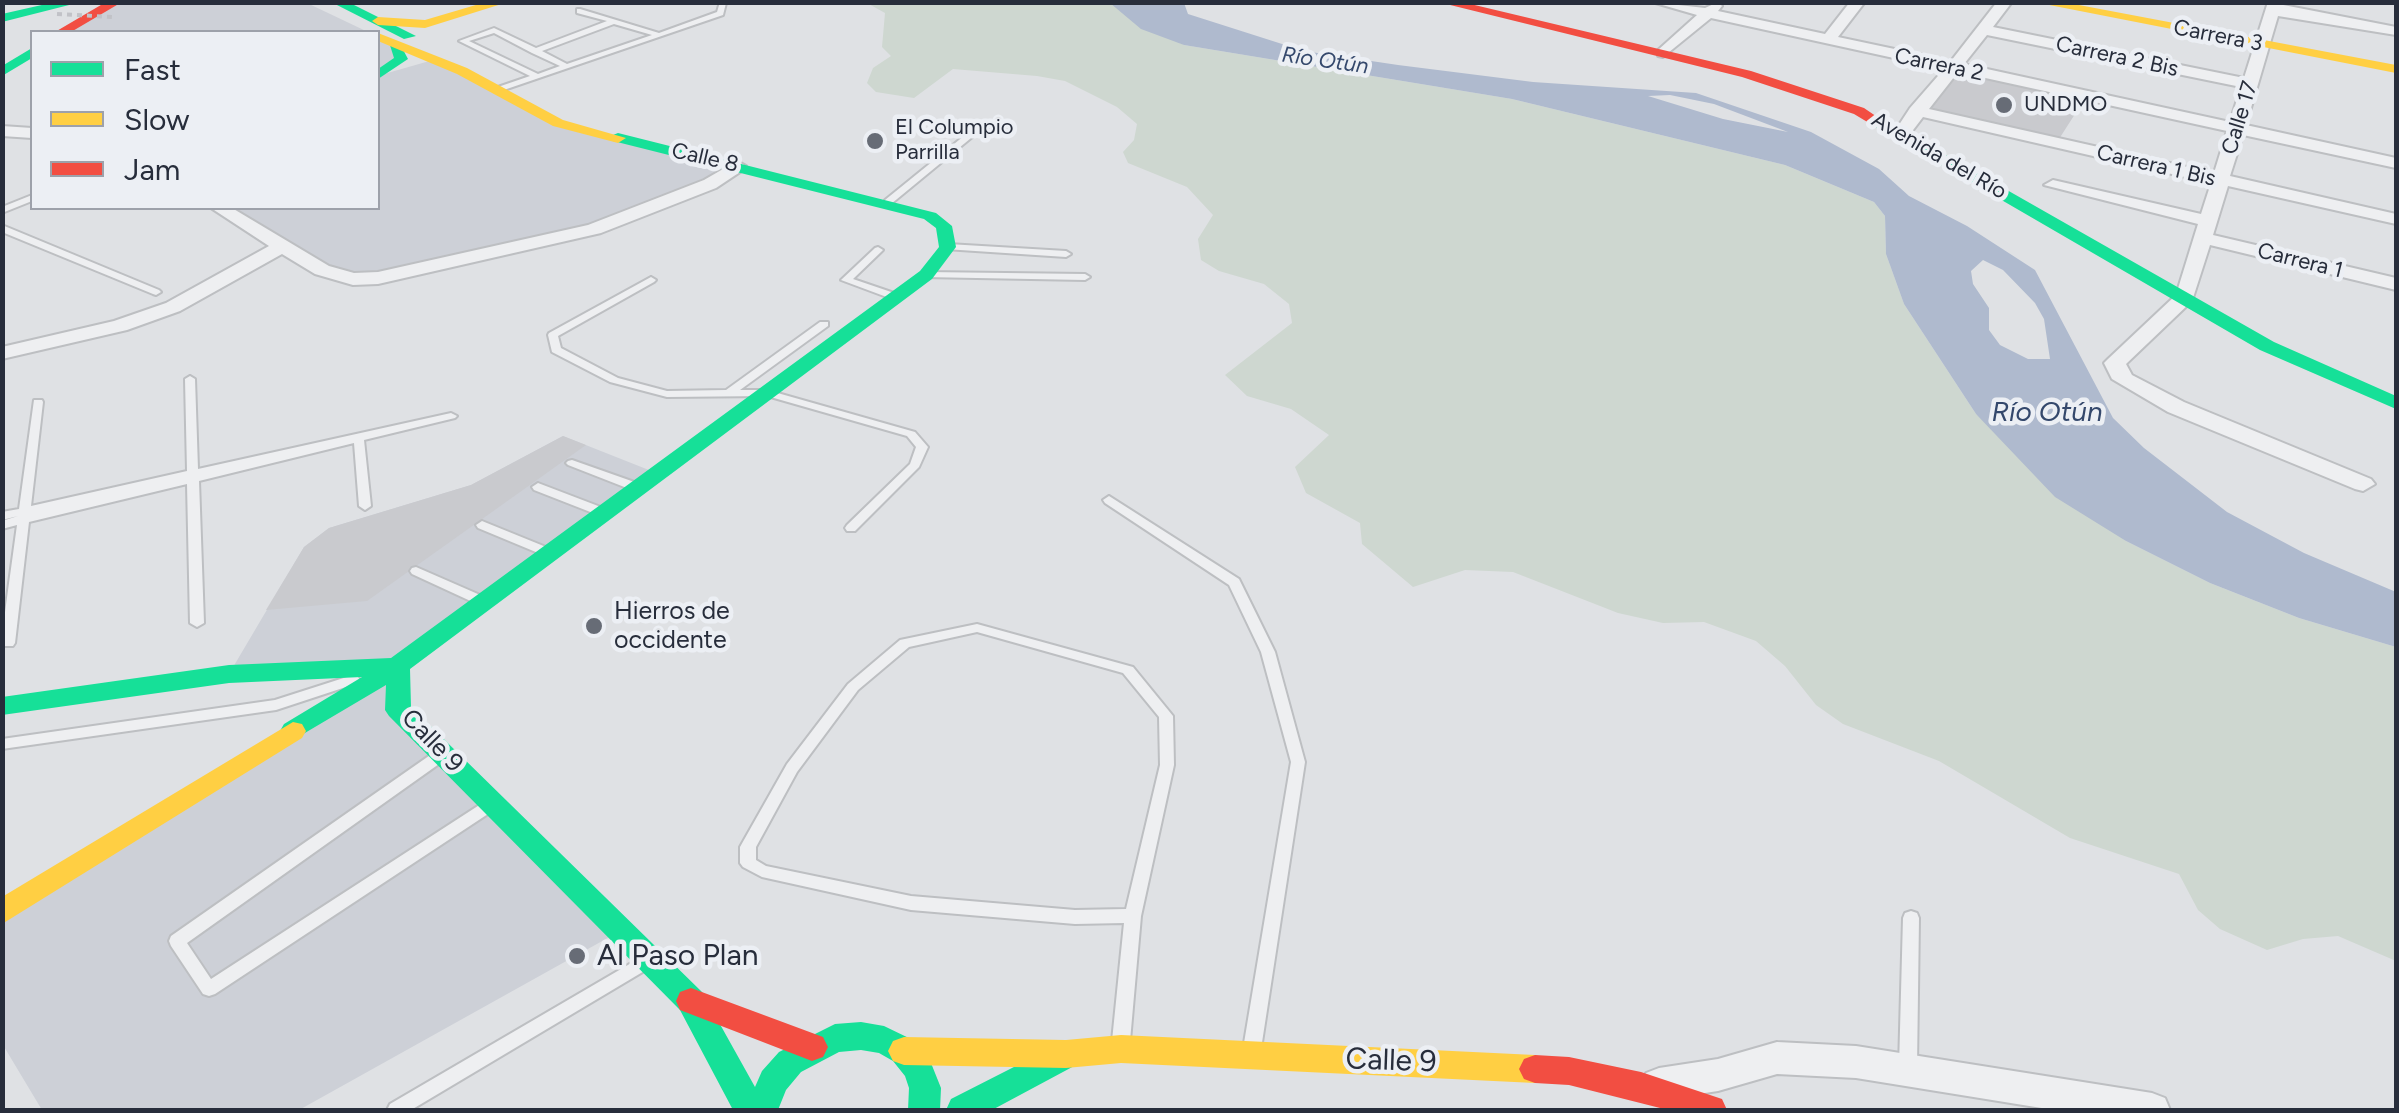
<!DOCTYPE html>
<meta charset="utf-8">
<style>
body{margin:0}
#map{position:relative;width:2399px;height:1113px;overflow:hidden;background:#dfe1e4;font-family:Figtree,sans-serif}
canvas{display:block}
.frame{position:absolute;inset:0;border:5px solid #272d3b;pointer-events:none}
.legend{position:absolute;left:30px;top:30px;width:350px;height:180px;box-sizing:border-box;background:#eceff4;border:2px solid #9da1aa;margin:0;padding:12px 18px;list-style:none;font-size:30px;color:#272d3b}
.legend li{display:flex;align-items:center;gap:20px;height:50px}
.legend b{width:50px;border:2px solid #9da1aa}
</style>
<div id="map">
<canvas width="2399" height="1113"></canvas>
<div class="frame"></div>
<ul class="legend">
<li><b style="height:12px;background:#16e098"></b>Fast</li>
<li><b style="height:12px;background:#ffcf43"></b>Slow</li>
<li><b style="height:12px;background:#f24e42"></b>Jam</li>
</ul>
</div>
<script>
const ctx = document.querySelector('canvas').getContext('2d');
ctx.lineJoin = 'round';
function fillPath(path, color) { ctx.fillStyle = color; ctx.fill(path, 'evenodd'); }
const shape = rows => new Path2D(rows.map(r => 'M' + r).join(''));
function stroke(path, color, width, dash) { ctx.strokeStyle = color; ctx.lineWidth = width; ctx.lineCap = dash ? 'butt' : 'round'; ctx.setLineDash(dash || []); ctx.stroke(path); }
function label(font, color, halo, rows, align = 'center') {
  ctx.font = font + ' Figtree,sans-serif'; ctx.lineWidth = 9; ctx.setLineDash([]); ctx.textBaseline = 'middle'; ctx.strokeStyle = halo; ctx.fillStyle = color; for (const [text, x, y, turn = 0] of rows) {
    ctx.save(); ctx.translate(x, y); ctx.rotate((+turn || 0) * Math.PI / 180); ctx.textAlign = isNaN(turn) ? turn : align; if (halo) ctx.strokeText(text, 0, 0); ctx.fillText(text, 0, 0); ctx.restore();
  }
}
fillPath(shape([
 [116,2,307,3,368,32,62,32],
 [378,37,401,52,384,74,433,60,558,123,737,166,594,229,353,279,220,208,378,208],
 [563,436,659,474,398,667,398,710,622,930,299,1110,42,1110,3,1045,2,912,396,668,229,674,304,547,329,528,471,485]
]), '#cdd0d7');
fillPath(shape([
 [867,3,1110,3,1184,45,1512,99,1785,165,1874,202,1885,216,1886,254,1904,304,1976,414,2126,541,2210,583,2299,618,2396,647,2396,961,2338,936,2303,939,2267,950,2220,929,2198,910,2179,874,2070,838,1939,761,1843,724,1816,705,1785,666,1756,641,1704,622,1663,623,1618,613,1513,572,1465,570,1413,587,1362,544,1360,523,1306,493,1295,467,1329,435,1291,409,1247,396,1225,375,1292,323,1289,304,1264,284,1219,271,1201,260,1198,239,1213,215,1187,187,1128,163,1123,152,1134,140,1137,124,1117,107,1065,81,1037,76,953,69,914,98,876,92,867,83,873,68,891,56,882,47,885,13]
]), '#ced7d0');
fillPath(shape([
 [1110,3,1184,3,1188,14,1304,51,1398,65,1533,82,1696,93,1811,132,1879,169,1909,196,1967,226,2035,270,2113,418,2144,448,2227,512,2304,553,2396,592,2396,647,2299,618,2210,583,2126,541,2055,497,1976,414,1904,304,1886,254,1885,216,1874,202,1785,165,1512,99,1184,45,1141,29],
 [1670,95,1714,104,1788,132,1723,119,1648,96],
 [1983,260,2003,270,2035,303,2044,319,2050,359,2028,359,2000,345,1989,330,1989,308,1973,284,1971,271]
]), '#afbace');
fillPath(shape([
 [1950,71,2084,100,2059,139,1924,110],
 [563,436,586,445,367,601,266,610,304,547,329,528,471,485]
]), '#c9cace');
const lane = shape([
 [720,2,726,3,723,15,498,92,494,90,495,88,530,76,459,41,494,28,536,48,607,21,577,13,577,9,580,9,659,33,717,12,720,2],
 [614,24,652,35,567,64,542,51,614,24],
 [494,33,532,53,560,66,538,74,469,41,494,33],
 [975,127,982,129,891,204,885,204,885,200,975,127],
 [32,195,32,201,2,213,2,207,32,195],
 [2,225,159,290,161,292,156,295,153,294,2,232,2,225],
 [948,244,1066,251,1071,254,1066,257,945,249,943,247,948,244],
 [878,247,883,250,881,252,853,279,900,295,900,299,892,299,841,280,875,248,878,247],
 [926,272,1085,274,1090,277,1085,280,923,277,923,273,926,272],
 [651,277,656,280,654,282,558,336,561,348,618,378,667,391,726,390,820,322,828,322,828,326,740,390,767,390,915,432,928,447,919,467,855,531,847,531,845,528,847,525,910,464,916,447,907,436,767,396,667,397,610,382,552,352,548,335,549,333,651,277],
 [190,376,195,379,198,469,451,413,457,416,455,418,364,440,371,506,365,510,359,506,354,443,199,481,204,623,197,627,190,623,187,484,29,522,15,643,13,646,3,646,2,634,17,525,2,529,2,521,18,516,2,520,2,512,19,509,34,400,42,400,43,402,31,506,187,471,185,379,190,376],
 [572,460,640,484,642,487,640,490,632,490,568,465,566,463,568,461,572,460],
 [538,483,606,509,608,512,602,516,598,515,534,490,532,487,538,483],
 [1109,496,1239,579,1275,652,1305,762,1261,1049,1258,1055,1252,1057,1246,1055,1243,1049,1291,762,1261,652,1229,585,1105,503,1103,500,1109,496],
 [482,521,551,549,553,552,551,555,543,555,478,528,476,525,482,521],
 [416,567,487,598,488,601,482,605,477,604,412,574,410,571,412,568,416,567],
 [977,624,1133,667,1173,716,1174,765,1141,916,1130,1041,1127,1046,1121,1049,1115,1046,1112,1041,1124,923,1075,924,911,910,762,877,743,867,740,863,740,847,787,764,848,684,900,640,977,624],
 [977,632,1123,673,1159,717,1160,765,1126,909,1075,910,911,896,766,866,756,860,756,847,797,772,858,690,909,647,977,632],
 [353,675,358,677,360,680,358,683,276,710,2,749,2,739,275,700,353,675],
 [441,750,446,751,448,755,446,759,187,943,211,979,484,802,489,800,494,802,496,806,494,810,215,994,209,996,203,994,171,946,169,941,171,936,436,751,441,750],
 [1911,911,1917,913,1919,918,1917,1067,1914,1073,1908,1075,1902,1073,1899,1067,1903,918,1905,913,1911,911],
 [645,955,651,957,653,962,651,967,411,1110,387,1110,390,1104,645,955]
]);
const street = shape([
 [1652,2,1705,8,1718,2,1722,6,1718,11,1825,34,1850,2,1865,2,1838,37,1951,61,1997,2,2012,2,1993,27,2244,78,2268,2,2396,27,2396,35,2278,16,2246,125,2396,158,2396,168,2243,135,2230,176,2396,214,2396,224,2228,186,2213,235,2396,278,2396,290,2210,245,2192,301,2126,364,2132,375,2184,402,2371,479,2375,484,2363,491,2355,489,2168,412,2112,379,2104,363,2108,359,2176,295,2198,224,2044,185,2053,180,2201,214,2211,183,1923,117,1907,138,1895,138,1893,134,1910,108,1944,69,1711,18,1663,57,1658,56,1658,50,1697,15,1652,2],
 [1987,35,2241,87,2230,122,1964,64,1987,35],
 [1958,72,2227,131,2214,173,1929,109,1958,72],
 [2,126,32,128,32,138,2,136,2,126],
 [737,161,746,166,743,170,716,188,601,233,378,284,353,285,315,274,282,254,180,311,127,330,2,359,2,347,114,321,166,303,269,246,211,208,232,208,329,266,354,273,378,272,588,225,704,180,737,161],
 [1777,1042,1856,1046,2152,1093,2165,1098,2170,1110,2054,1110,1856,1078,1777,1074,1718,1091,1659,1100,1646,1095,1641,1084,1646,1073,1659,1068,1718,1059,1777,1042]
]);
stroke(lane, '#bdbfc2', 4);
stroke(street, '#bdbfc2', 4);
fillPath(lane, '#eeeff1');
fillPath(street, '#eeeff1');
fillPath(shape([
 [55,2,81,2,2,22,2,14,55,2],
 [331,2,348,2,416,36,404,39,331,2],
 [389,42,399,42,408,59,378,79,378,69,394,58,389,42],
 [32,48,32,58,2,76,2,66,32,48],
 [1874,120,1884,120,2274,342,2396,396,2396,409,2260,350,1874,126,1874,120],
 [618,133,936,213,952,226,956,247,932,279,410,669,411,707,702,992,755,1087,762,1071,779,1052,835,1024,861,1022,884,1026,915,1041,929,1058,941,1088,940,1110,908,1110,909,1088,905,1076,893,1061,879,1053,861,1050,839,1052,801,1072,786,1090,778,1110,733,1110,680,1010,389,716,385,710,386,685,293,740,284,738,280,731,284,724,362,677,229,683,2,715,2,697,229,665,391,658,920,271,939,247,936,228,924,219,613,141,613,135,618,133],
 [1065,1041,1076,1045,1081,1055,1076,1065,992,1110,946,1110,951,1099,1065,1041]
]), '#16e098');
fillPath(shape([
 [486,2,508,2,425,28,378,25,372,21,378,17,425,20,486,2],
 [2034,2,2063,2,2396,65,2396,73,2034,2],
 [378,33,467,68,563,120,626,138,618,143,553,126,457,74,378,41,378,33],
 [293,722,302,724,306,731,302,738,2,924,2,897,293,722],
 [1121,1035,1535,1055,1546,1059,1551,1069,1546,1079,1535,1083,1121,1063,1066,1068,904,1065,893,1061,888,1051,893,1041,904,1037,1066,1040,1121,1035]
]), '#ffcf43');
fillPath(shape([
 [106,2,122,2,71,32,55,32,106,2],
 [1438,2,1462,2,1751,71,1864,108,1886,123,1874,126,1854,114,1742,77,1438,2],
 [691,988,823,1037,828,1047,823,1057,812,1061,680,1010,676,1001,680,992,691,988],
 [1535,1055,1569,1057,1641,1072,1722,1099,1727,1110,1668,1110,1569,1085,1535,1083,1524,1079,1519,1069,1524,1059,1535,1055]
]), '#f24e42');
stroke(shape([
 [57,14,113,17]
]), '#c1c2c7', 4, [5, 5]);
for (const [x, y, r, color] of [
 [2004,105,10,"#676c76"],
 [875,141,10,"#676c76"],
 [594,626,10,"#676c76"],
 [577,956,10,"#676c76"]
]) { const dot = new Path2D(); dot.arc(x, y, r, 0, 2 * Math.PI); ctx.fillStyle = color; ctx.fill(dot); stroke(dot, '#eceff4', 4); }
label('22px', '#272d3b', '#eceff4', [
 ["Carrera 3",2218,36,11],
 ["Carrera 2 Bis",2117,57,12],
 ["Carrera 2",1939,65,12],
 ["Calle 17",2240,118,-73],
 ["Avenida del Río",1939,156,30],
 ["Calle 8",705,158,13],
 ["Carrera 1 Bis",2156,166,13],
 ["Carrera 1",2300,261,14]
]);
label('italic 22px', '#34486c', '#eceff4', [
 ["Río Otún",1325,61,8]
]);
label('22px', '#272d3b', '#eceff4', [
 ["UNDMO",2024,105],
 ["El Columpio",895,128],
 ["Parrilla",895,153]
], 'left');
label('25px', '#272d3b', '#eceff4', [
 ["Hierros de",614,612],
 ["occidente",614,641]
], 'left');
label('25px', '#272d3b', '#eceff4', [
 ["Calle 9",432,741,46]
]);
label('italic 28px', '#34486c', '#eceff4', [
 ["Río Otún",2047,413]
]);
label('30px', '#272d3b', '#eceff4', [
 ["Al Paso Plan",597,956]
], 'left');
label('30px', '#272d3b', '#eceff4', [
 ["Calle 9",1391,1061,2]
]);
</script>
